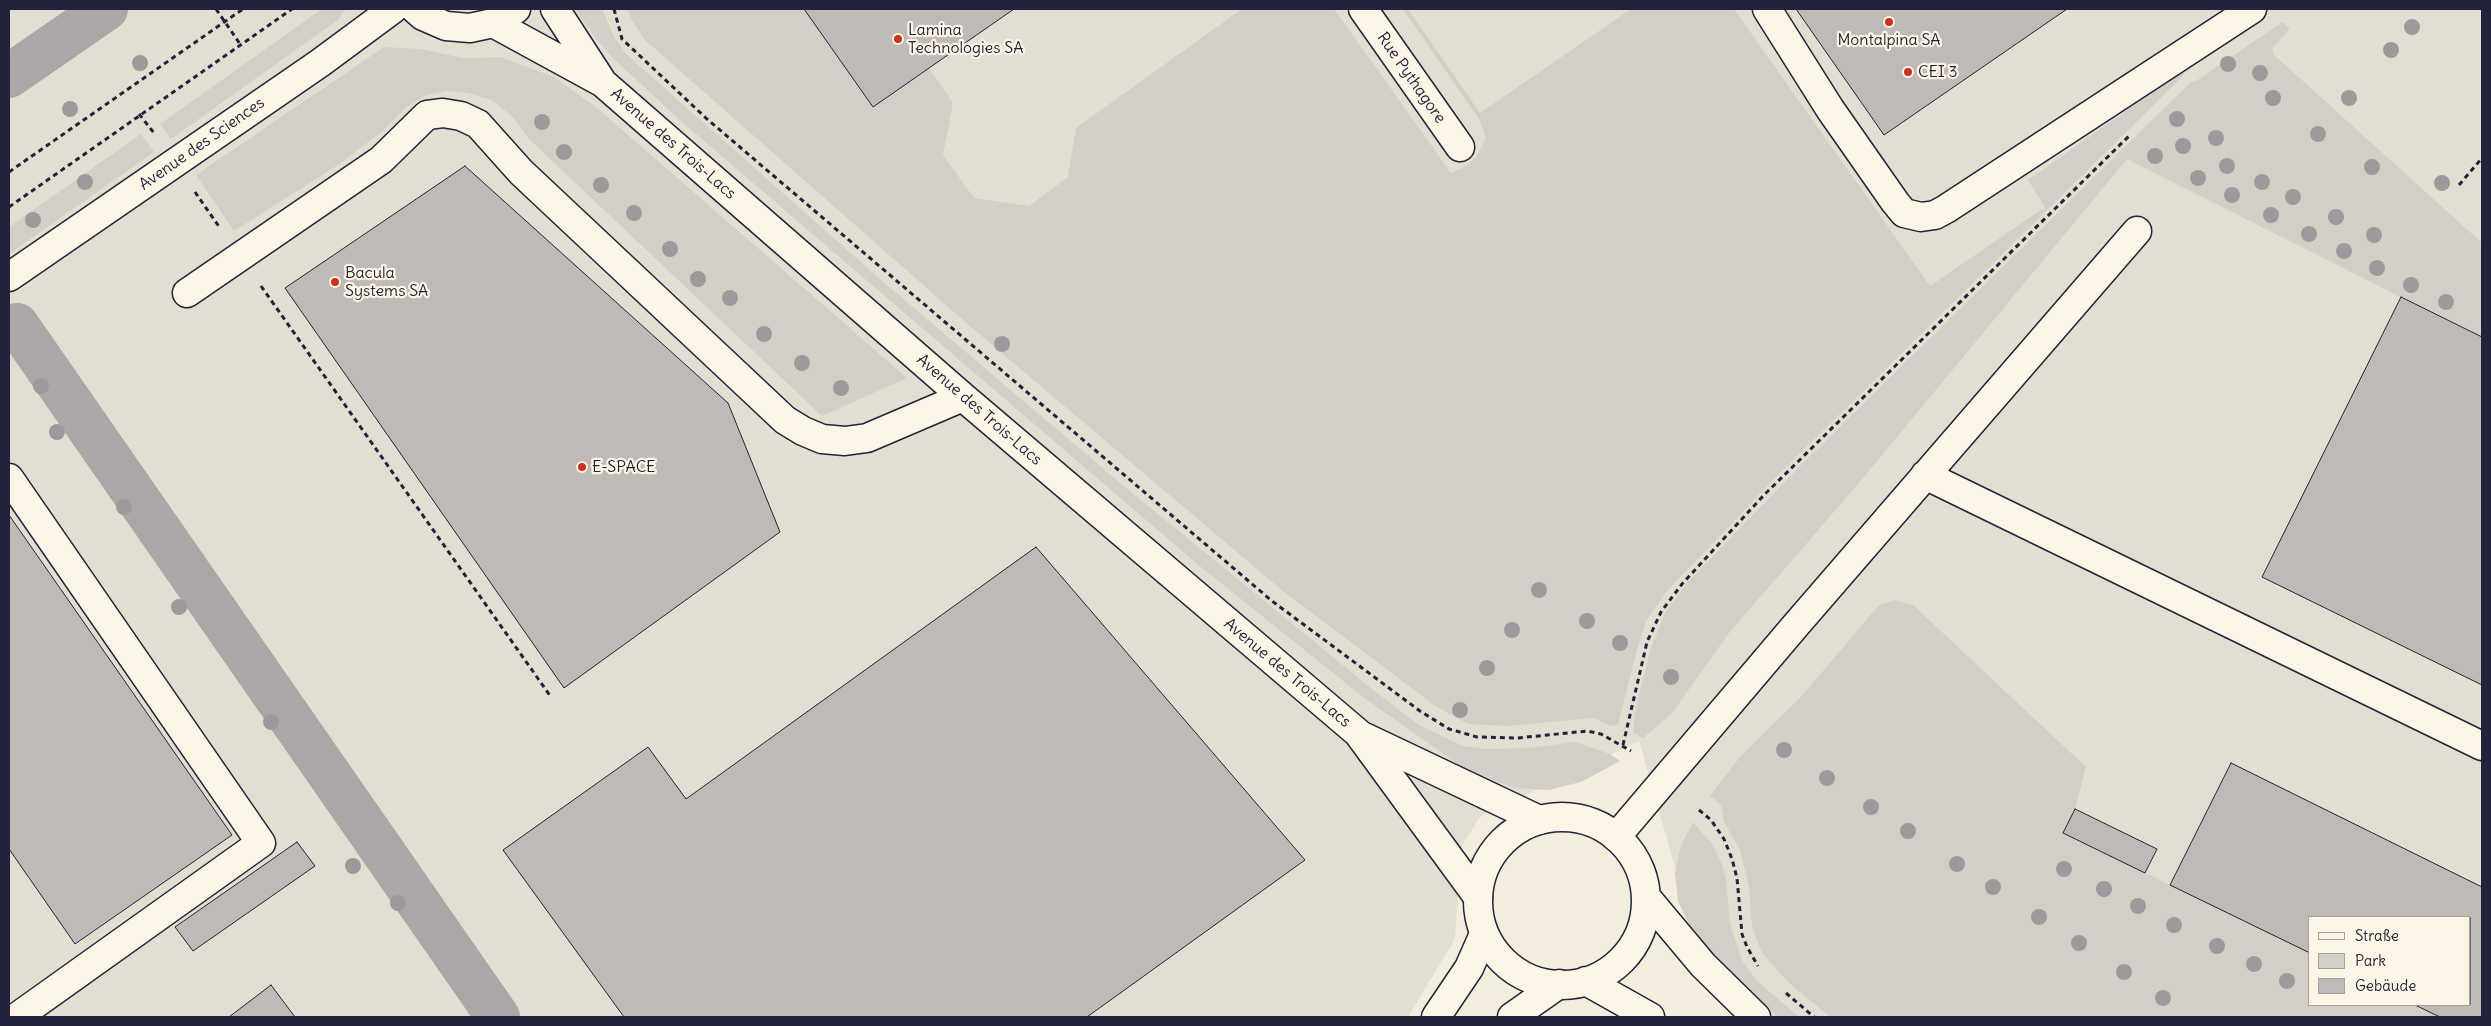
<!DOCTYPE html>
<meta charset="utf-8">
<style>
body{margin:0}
#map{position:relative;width:2491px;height:1026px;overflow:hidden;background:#f3edde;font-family:Delius,sans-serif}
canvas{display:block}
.frame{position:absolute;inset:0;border:10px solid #22223b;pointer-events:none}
.legend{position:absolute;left:2308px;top:916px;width:162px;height:90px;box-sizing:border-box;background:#fcf5e5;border:1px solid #a5a1a1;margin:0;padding:6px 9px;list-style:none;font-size:15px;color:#22223b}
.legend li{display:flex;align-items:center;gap:10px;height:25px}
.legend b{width:25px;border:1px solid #a5a1a1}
</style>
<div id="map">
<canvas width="2491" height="1026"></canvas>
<div class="frame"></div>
<ul class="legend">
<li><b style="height:6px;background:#fcf5e5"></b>Straße</li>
<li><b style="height:14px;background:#d4cfc6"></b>Park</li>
<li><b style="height:14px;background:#bfbab6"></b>Gebäude</li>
</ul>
</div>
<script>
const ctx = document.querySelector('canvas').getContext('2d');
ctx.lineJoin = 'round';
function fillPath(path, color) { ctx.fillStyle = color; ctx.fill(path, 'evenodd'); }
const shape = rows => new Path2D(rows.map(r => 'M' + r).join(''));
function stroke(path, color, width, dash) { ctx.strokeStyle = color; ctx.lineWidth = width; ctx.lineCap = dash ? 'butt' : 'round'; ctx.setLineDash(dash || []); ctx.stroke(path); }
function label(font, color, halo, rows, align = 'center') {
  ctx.font = font + ' Delius,sans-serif'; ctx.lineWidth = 4.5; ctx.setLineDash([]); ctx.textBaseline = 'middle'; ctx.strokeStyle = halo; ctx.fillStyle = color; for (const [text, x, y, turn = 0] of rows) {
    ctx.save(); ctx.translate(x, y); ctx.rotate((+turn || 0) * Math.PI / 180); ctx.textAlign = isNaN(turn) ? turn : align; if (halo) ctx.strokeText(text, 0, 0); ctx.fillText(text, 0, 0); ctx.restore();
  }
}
fillPath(shape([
 [9,9,2482,9,2482,1017,1756,1017,1703,965,1639,741,1481,816,1462,845,1455,939,1408,1017,9,1017],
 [2310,917,2470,917,2470,1005,2310,1005]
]), '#e3ded2');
fillPath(shape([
 [322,9,345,9,339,19,171,139,160,124],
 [575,9,602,9,614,37,627,55,881,280,1120,483,1372,689,1419,725,1463,746,1487,749,1529,748,1575,742,1610,754,1620,761,1581,782,1549,790,1514,788,1465,769,1363,697,1201,567,681,121,616,61,597,40],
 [627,9,804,9,873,107,929,68,953,103,943,155,974,198,1029,206,1068,177,1076,128,1242,9,1334,9,1451,173,1466,166,1476,158,1486,138,1479,119,1403,9,1408,9,1480,113,1631,9,1734,9,1930,286,2045,207,2028,180,2181,72,2185,74,1774,479,1667,591,1646,621,1633,664,1618,725,1611,726,1594,718,1507,726,1468,724,1434,705,1283,591,971,327,645,40,631,19],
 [2283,22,2290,29,2273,47,2273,54,2482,243,2482,338,2127,159,1858,484,1729,633,1672,713,1643,738,1633,732,1635,712,1651,648,1665,613,1687,583,1801,465,2192,81,2196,81],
 [384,47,420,49,463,58,501,57,554,77,597,108,907,378,822,416,529,139,514,118,492,100,468,93,447,91,427,95,405,108,384,130,338,165,234,231,196,175],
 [141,134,154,152,9,254,9,227],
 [1895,600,1913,605,2086,767,2075,809,2063,833,2310,953,2310,1005,2415,1005,2440,1017,1830,1017,1789,983,1762,953,1752,927,1749,887,1740,850,1724,822,1721,805,1710,796,1740,757,1800,698,1879,605],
 [1693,822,1712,844,1722,864,1726,880,1730,924,1742,960,1757,981,1799,1017,1779,1017,1743,986,1692,931,1678,901,1675,873,1681,845]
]), '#d4cfc6');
stroke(shape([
 [9,76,106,9],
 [17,325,498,1017]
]), '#aca7a6', 44);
const building = shape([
 [804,9,1014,9,873,107,804,9],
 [1796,9,2067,9,1884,135,1796,9],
 [465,166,728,403,780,532,564,688,285,288,465,166],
 [2401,297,2482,337,2482,685,2262,577,2401,297],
 [9,515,232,835,75,944,9,849,9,515],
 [1036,547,1305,860,1087,1017,624,1017,503,850,648,747,686,799,1036,547],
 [2231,763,2482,887,2482,1017,2440,1017,2415,1005,2470,1005,2470,917,2310,917,2310,953,2170,885,2231,763],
 [2075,809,2157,849,2145,873,2063,833,2075,809],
 [297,842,315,866,193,951,175,927,297,842],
 [271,985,295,1017,229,1017,271,985]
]);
fillPath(building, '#bfbab6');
stroke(building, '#22223b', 1);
const minor = shape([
 [415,9,423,16,446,26,470,28,493,23,516,9],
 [555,9,601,80],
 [1363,9,1460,147],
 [1767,9,1830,109,1895,202,1904,213,1921,217,1935,215,1946,209,2252,9],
 [493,23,603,83,963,397,1358,733,1478,897],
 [9,277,320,63,393,9],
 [187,293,381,160,427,115,443,113,461,116,478,124,521,172,785,420,803,431,822,439,845,441,867,438,963,397],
 [1925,475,2482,746],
 [9,478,261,843,17,1017],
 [1360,735,1539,820],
 [1616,837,1796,625,2137,231]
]);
const major = shape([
 '1478 901a84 84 0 1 1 168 0a84 84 0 1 1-168 0Z',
 [1646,897,1703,965,1756,1017],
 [1586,981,1650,1017]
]);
const highway = shape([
 [1436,1017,1469,968,1484,934],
 [1512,1017,1559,984]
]);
stroke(minor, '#22223b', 31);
stroke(major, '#22223b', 31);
stroke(highway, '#22223b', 31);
stroke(shape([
 [216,9,240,44],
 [614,9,622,39,707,119,1272,601,1420,711,1449,729,1477,737,1518,738,1587,731,1601,734,1631,751],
 [139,114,154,133],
 [9,172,243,9],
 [2459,185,2482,158],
 [195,192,220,228],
 [9,207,292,9],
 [261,286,551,697],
 [1623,745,1647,642,1661,612,1682,584,1764,495,2131,134],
 [1699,810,1711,820,1724,839,1732,859,1737,878,1742,934,1747,947,1758,966],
 [1786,993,1814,1017]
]), '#22223b', 3, [5, 4]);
stroke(minor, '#fcf5e5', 28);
stroke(major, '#fcf5e5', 28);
stroke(highway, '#fcf5e5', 28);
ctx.fillStyle = '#9d9a9b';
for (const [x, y] of [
 [2412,27],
 [2391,50],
 [140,63],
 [2228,64],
 [2260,73],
 [2273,98],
 [2349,98],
 [70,109],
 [2177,119],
 [542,122],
 [2318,134],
 [2216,138],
 [2183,146],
 [564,152],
 [2155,156],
 [2227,166],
 [2372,167],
 [2198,178],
 [85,182],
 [2262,182],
 [2442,183],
 [601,185],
 [2232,195],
 [2293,197],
 [634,213],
 [2271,215],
 [2336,217],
 [33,220],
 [2309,234],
 [2374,235],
 [670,249],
 [2344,251],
 [2377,268],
 [698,279],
 [2411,285],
 [730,298],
 [2446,302],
 [764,334],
 [1002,344],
 [802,363],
 [41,386],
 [841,388],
 [57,432],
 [124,507],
 [1539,590],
 [179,607],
 [1587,621],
 [1512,630],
 [1620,643],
 [1487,668],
 [1671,677],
 [1460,710],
 [271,722],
 [1784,750],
 [1827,778],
 [1871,807],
 [1908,831],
 [1957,864],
 [353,866],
 [2064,869],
 [1993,887],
 [2104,889],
 [398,903],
 [2138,906],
 [2039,917],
 [2174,925],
 [2079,943],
 [2217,946],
 [2254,964],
 [2124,972],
 [2287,981],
 [2163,998]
]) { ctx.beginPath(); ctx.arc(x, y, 8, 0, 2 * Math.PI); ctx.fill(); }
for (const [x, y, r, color] of [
 [1889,22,5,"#c8321e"],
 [898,39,5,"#c8321e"],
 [1908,72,5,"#c8321e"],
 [335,282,5,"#c8321e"],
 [582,467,5,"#c8321e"]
]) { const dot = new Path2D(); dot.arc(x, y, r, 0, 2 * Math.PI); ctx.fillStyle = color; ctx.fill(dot); stroke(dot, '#fcf5e5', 2); }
label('16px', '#22223b', '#fcf5e5', [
 ["Lamina",908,30],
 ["Technologies SA",908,48],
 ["Montalpina SA",1889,40,"center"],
 ["CEI 3",1918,72],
 ["Bacula",345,273],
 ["Systems SA",345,291],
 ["E-SPACE",592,467]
], 'left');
label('16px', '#22223b', '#fcf5e5', [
 ["Rue Pythagore",1411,78,55],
 ["Avenue des Sciences",202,144,-35],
 ["Avenue des Trois-Lacs",673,144,41],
 ["Avenue des Trois-Lacs",979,410,41],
 ["Avenue des Trois-Lacs",1287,673,40]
]);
</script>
